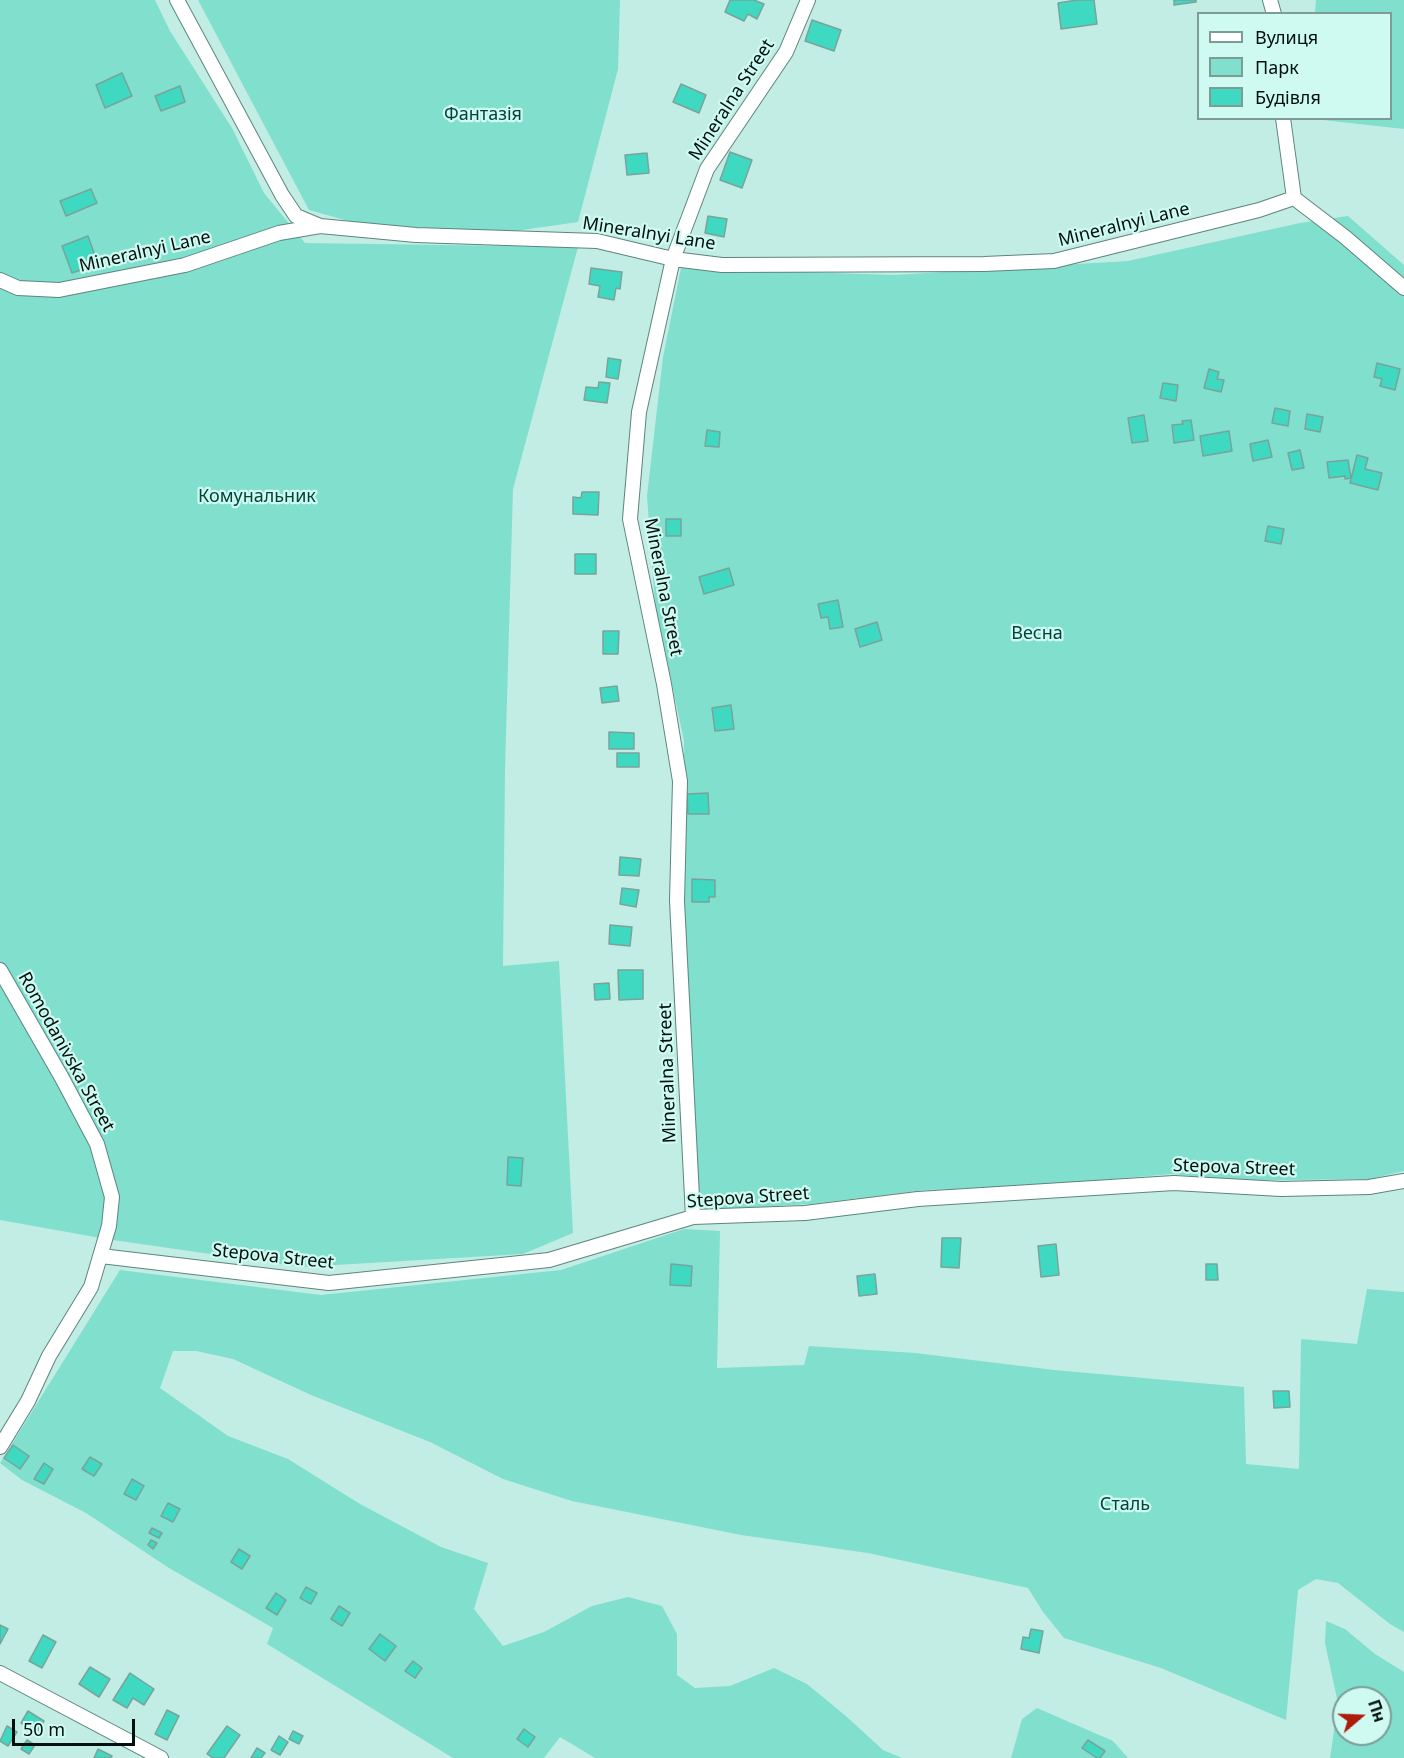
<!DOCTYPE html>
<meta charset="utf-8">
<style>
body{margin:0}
#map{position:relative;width:1404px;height:1758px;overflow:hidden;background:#c2ede4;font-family:"Noto Sans",sans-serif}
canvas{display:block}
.legend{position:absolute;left:1197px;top:12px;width:195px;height:108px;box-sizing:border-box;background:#cffaf1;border:2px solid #7d9c96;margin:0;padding:8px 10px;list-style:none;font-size:18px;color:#02100d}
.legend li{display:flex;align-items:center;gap:12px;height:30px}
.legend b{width:30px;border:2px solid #7d9c96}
.north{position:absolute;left:1332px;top:1686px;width:60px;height:60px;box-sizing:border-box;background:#cffaf1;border:2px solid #7d9c96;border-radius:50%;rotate:71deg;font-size:16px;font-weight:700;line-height:24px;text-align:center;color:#02100d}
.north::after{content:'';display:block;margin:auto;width:21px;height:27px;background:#ad1d0c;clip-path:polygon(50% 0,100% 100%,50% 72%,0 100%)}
.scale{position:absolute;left:12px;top:1719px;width:123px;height:27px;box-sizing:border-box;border:3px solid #02100d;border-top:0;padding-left:8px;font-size:18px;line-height:21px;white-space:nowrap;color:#02100d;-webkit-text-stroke:4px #cffaf1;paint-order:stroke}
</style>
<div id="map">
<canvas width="1404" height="1758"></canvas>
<ul class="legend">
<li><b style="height:8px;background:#fff"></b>Вулиця</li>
<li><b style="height:16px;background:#80dfcd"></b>Парк</li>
<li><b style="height:16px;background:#3fd8c1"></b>Будівля</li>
</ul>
<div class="north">Пн</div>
<div class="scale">50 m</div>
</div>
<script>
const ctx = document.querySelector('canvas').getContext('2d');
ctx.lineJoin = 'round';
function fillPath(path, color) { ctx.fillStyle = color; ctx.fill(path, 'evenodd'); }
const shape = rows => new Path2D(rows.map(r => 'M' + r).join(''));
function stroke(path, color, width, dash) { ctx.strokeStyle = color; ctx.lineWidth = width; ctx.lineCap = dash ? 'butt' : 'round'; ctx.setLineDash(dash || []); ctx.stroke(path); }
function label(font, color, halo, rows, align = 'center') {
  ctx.font = font + ' "Noto Sans",sans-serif'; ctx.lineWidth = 4.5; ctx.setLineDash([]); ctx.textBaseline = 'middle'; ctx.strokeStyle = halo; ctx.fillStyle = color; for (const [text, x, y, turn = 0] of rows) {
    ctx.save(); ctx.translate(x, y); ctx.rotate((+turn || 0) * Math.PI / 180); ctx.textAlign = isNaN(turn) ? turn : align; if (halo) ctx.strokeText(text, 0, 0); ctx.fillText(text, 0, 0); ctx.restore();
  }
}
fillPath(shape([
 [0,0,155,0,170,31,232,128,264,193,305,243,578,247,513,489,505,770,503,966,559,961,573,1233,523,1254,301,1267,106,1239,0,1220],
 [198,0,620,0,618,69,578,222,508,232,359,224,309,210],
 [1316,0,1404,0,1404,129,1323,120,1322,119,1390,118,1390,14,1315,13],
 [1348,216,1404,265,1404,1171,1370,1179,1286,1180,1228,1180,1172,1174,1028,1186,925,1190,811,1204,699,1210,682,925,684,741,655,604,647,496,663,357,681,268,894,275,1128,261,1300,223],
 [684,1229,720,1231,717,1368,804,1365,809,1346,915,1353,1054,1370,1244,1387,1246,1464,1299,1469,1301,1339,1357,1344,1367,1289,1404,1292,1404,1632,1390,1624,1338,1583,1316,1579,1298,1590,1286,1720,1161,1668,1064,1638,1043,1612,1028,1588,868,1553,741,1535,572,1501,503,1479,430,1442,311,1395,233,1359,196,1351,173,1351,160,1388,228,1436,288,1459,360,1504,441,1547,488,1563,474,1609,503,1646,544,1632,592,1606,628,1597,662,1606,677,1634,677,1675,695,1688,730,1686,774,1668,807,1684,847,1717,883,1750,902,1758,595,1758,560,1737,544,1758,453,1758,267,1644,273,1628,169,1568,86,1513,22,1480,0,1463,120,1270,321,1295,561,1270],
 [1326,1621,1345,1629,1375,1654,1404,1672,1404,1758,1330,1758,1338,1703,1325,1643],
 [1344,1698,1380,1698,1380,1734,1344,1734],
 [1037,1708,1113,1741,1128,1758,1011,1758,1022,1719]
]), '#80dfcd');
const building = shape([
 [730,0,754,0,764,4,757,19,748,14,744,21,725,12,730,0],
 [1077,0,1094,0,1097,24,1061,29,1058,3,1077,0],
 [1174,0,1196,0,1196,2,1174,5,1174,0],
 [812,20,841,30,834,51,805,41,812,20],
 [122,73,132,96,105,108,96,85,122,73],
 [681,84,706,95,699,113,673,102,681,84],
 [180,86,185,102,161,111,155,96,180,86],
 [730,152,752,160,742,188,720,180,730,152],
 [647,153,649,173,627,175,625,155,647,153],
 [91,189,97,203,66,216,60,201,91,189],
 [708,216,727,219,724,237,705,233,708,216],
 [88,236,98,264,72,273,62,246,88,236],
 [591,268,622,272,620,289,616,288,614,300,598,297,600,286,589,284,591,268],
 [608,358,621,360,618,379,606,377,608,358],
 [1377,363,1400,369,1395,390,1380,386,1382,379,1374,377,1377,363],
 [1209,369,1219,372,1217,379,1224,380,1221,392,1204,388,1209,369],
 [599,382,610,383,607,403,584,400,586,387,598,388,599,382],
 [1163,383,1178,385,1176,401,1160,398,1163,383],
 [1275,408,1290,411,1288,426,1272,423,1275,408],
 [1307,414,1323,417,1320,432,1305,429,1307,414],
 [1144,415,1148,441,1132,443,1128,418,1144,415],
 [1191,420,1194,440,1174,443,1172,425,1183,424,1182,421,1191,420],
 [707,430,720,432,719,447,705,446,707,430],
 [1229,431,1232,451,1203,456,1200,436,1229,431],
 [1268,440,1272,457,1253,461,1250,444,1268,440],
 [1300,450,1304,468,1292,470,1288,453,1300,450],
 [1357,455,1368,458,1365,469,1382,473,1378,490,1350,483,1357,455],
 [1348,460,1351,478,1345,479,1345,476,1329,478,1327,462,1348,460],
 [582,492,599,492,598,515,573,514,573,497,581,498,582,492],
 [666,519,681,519,681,536,666,536,666,519],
 [1268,526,1284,529,1281,544,1265,541,1268,526],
 [575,554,596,554,596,574,575,574,575,554],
 [729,568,734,585,704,594,699,577,729,568],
 [838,600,843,627,830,629,828,617,821,618,818,604,838,600],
 [877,622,882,640,860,647,855,629,877,622],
 [603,631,619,631,618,654,603,654,603,631],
 [617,686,619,701,602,703,600,688,617,686],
 [731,705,734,729,715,731,712,708,731,705],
 [609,732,634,733,634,749,609,749,609,732],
 [617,753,639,753,639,767,617,767,617,753],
 [708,793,709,814,688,814,687,794,708,793],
 [620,857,641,859,639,876,619,875,620,857],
 [692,879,715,880,715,897,709,897,709,902,692,902,692,879],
 [622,888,639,890,636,907,620,904,622,888],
 [610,925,632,927,630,946,609,944,610,925],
 [618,970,643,970,643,999,619,1000,618,970],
 [609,983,610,999,595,1000,594,984,609,983],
 [508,1157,523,1158,521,1186,507,1185,508,1157],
 [942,1238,961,1238,959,1268,941,1267,942,1238],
 [1056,1244,1059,1275,1041,1277,1038,1246,1056,1244],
 [671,1264,692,1266,691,1286,670,1285,671,1264],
 [1206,1264,1217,1264,1218,1280,1206,1280,1206,1264],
 [875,1274,877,1294,859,1296,857,1276,875,1274],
 [1273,1391,1289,1391,1290,1407,1274,1408,1273,1391],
 [13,1445,29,1456,20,1469,4,1458,13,1445],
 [90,1457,102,1464,94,1476,82,1469,90,1457],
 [44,1463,53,1469,44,1484,34,1479,44,1463],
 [132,1479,144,1486,136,1500,124,1494,132,1479],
 [168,1503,180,1509,173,1522,161,1516,168,1503],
 [152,1528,162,1533,159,1538,149,1533,152,1528],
 [151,1540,157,1543,153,1549,148,1545,151,1540],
 [239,1549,250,1556,242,1569,231,1562,239,1549],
 [306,1587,317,1593,311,1604,300,1598,306,1587],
 [276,1593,286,1600,277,1615,266,1608,276,1593],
 [339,1606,350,1613,342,1626,331,1619,339,1606],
 [0,1625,8,1629,0,1644,0,1625],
 [1031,1629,1043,1631,1039,1653,1021,1649,1023,1637,1029,1638,1031,1629],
 [380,1634,396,1646,385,1661,369,1649,380,1634],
 [43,1635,56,1642,42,1668,29,1661,43,1635],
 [413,1661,422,1668,415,1678,405,1671,413,1661],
 [90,1667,110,1679,99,1697,79,1684,90,1667],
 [130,1673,154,1689,144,1705,133,1698,127,1708,113,1700,130,1673],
 [167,1710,179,1716,167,1740,155,1734,167,1710],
 [28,1711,44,1721,37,1732,21,1723,28,1711],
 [7,1726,17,1732,8,1746,0,1741,7,1726],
 [227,1726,240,1735,224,1758,213,1758,207,1754,227,1726],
 [524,1729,535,1737,528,1747,517,1739,524,1729],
 [293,1731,303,1736,299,1744,289,1739,293,1731],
 [279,1736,288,1742,280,1755,271,1750,279,1736],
 [27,1740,35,1745,29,1754,21,1749,27,1740],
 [1088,1740,1105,1751,1100,1758,1097,1758,1082,1748,1088,1740],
 [257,1748,265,1753,261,1758,251,1758,257,1748],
 [98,1749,112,1756,111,1758,94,1758,98,1749]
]);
fillPath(building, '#3fd8c1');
stroke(building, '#7aa39b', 1.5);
const street = shape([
 [177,0,282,195,296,216,320,226],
 [1270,0,1274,14],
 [1283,118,1294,198,1345,237,1404,288],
 [0,280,18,288,59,290,185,265,279,233,320,226,416,235,597,241,673,259,722,265,984,264,1054,261,1259,210,1294,198],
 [0,970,62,1078,97,1144,112,1197,109,1226,91,1287,49,1356,28,1401,0,1447],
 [693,1217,677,901,680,781,664,684,630,519,639,412,673,259,707,169,786,52,808,0],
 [101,1256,329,1283,549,1260,693,1217,805,1213,918,1199,1174,1183,1281,1189,1369,1187,1404,1181],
 [0,1673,161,1758]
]);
stroke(street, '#5d857d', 16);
stroke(street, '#fff', 14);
label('18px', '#02100d', '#cffaf1', [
 ["Mineralna Street",732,100,-57],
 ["Mineralnyi Lane",1124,225,-14],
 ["Mineralnyi Lane",649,234,9],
 ["Mineralnyi Lane",145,252,-13],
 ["Mineralna Street",663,587,79],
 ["Romodanivska Street",66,1052,61],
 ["Mineralna Street",668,1073,-92],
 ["Stepova Street",1234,1168,2],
 ["Stepova Street",748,1198,-4],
 ["Stepova Street",273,1257,6]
]);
label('18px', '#00443b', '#cffaf1', [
 ["Фантазія",483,115],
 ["Комунальник",257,497],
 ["Весна",1037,634],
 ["Сталь",1125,1505]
]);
</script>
